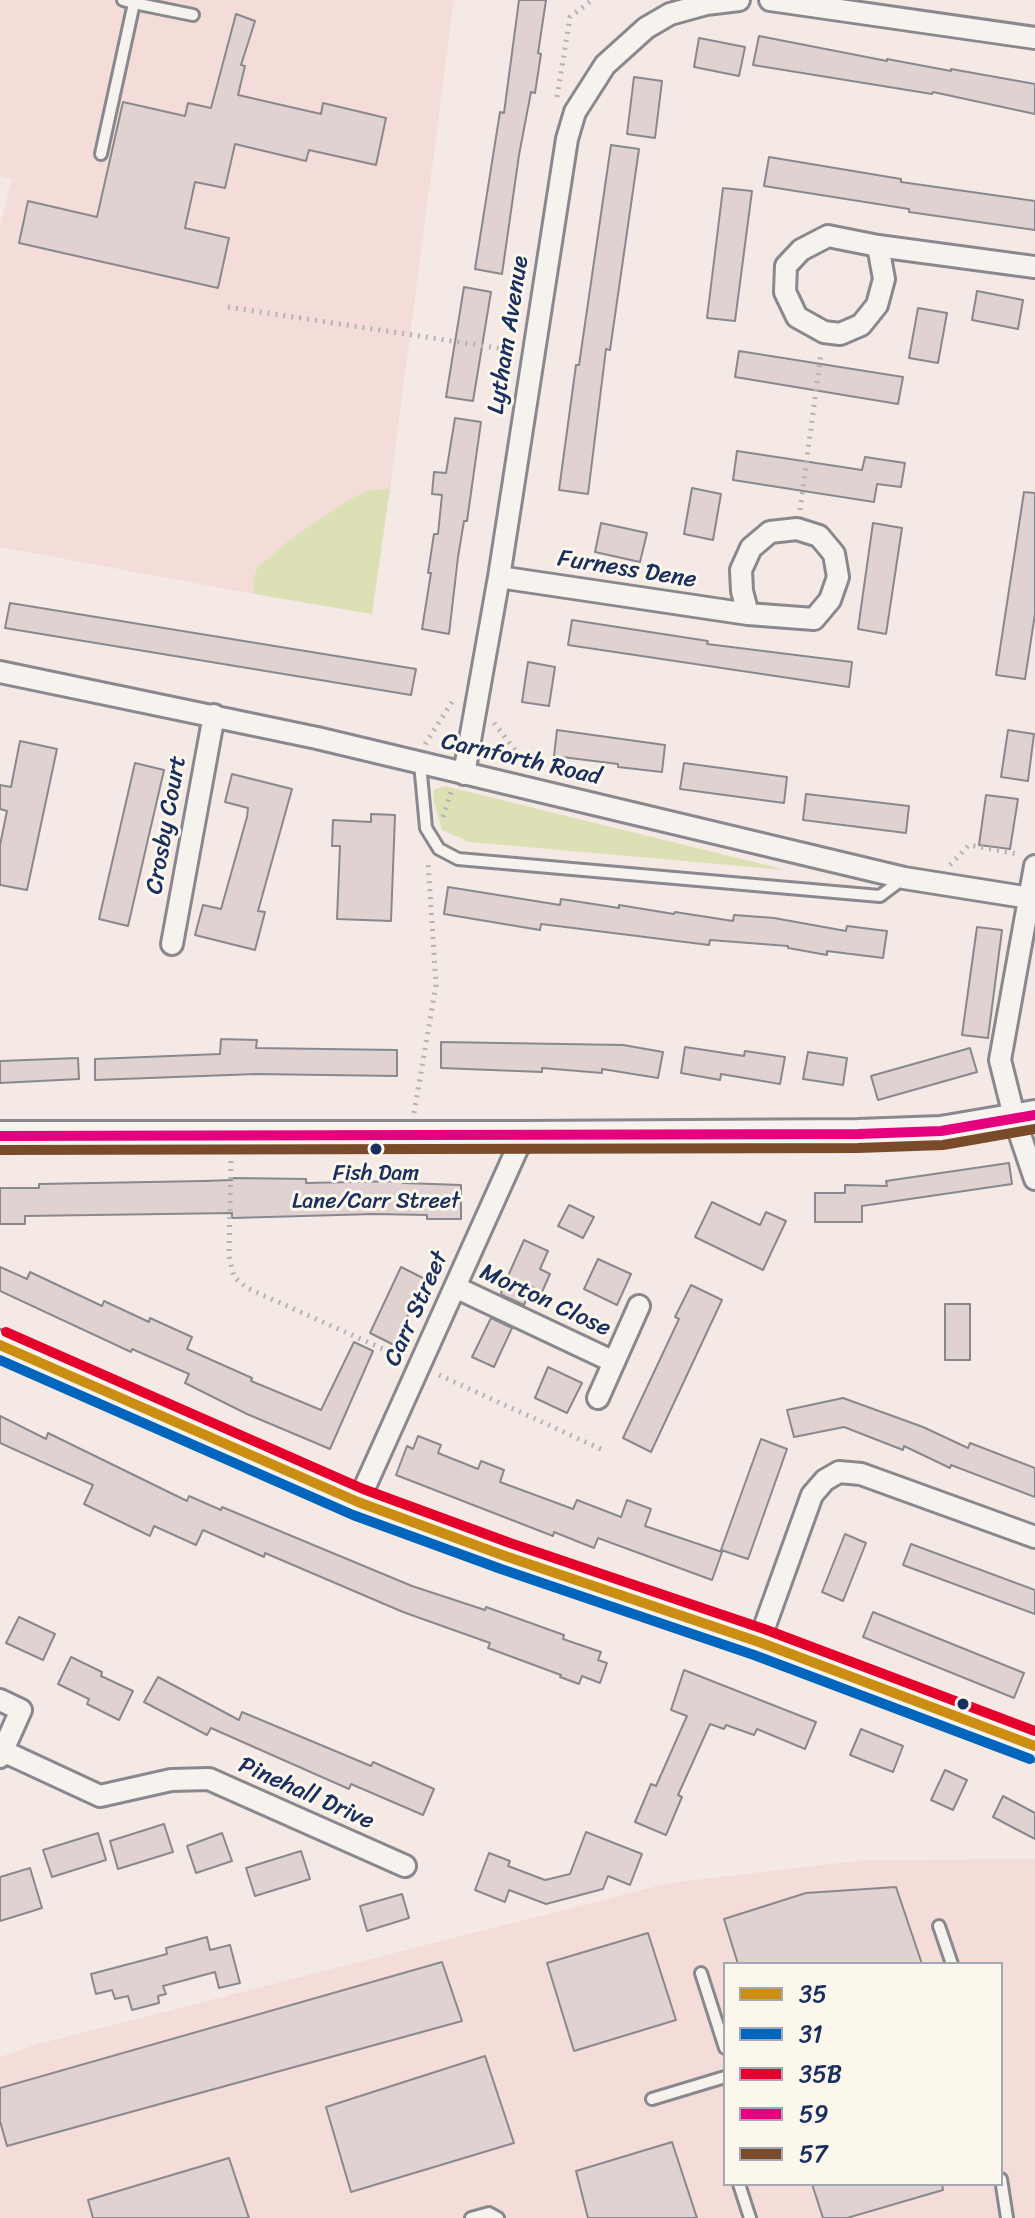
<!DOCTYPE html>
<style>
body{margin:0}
#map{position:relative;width:1035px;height:2218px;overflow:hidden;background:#f4e9e4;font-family:Sriracha,sans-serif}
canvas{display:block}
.legend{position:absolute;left:723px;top:1962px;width:280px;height:224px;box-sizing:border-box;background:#fbf7ec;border:2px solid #a1a7b3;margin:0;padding:10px 14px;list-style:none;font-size:24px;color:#1b2f5e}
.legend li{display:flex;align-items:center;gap:16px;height:40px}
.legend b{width:40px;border:2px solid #a1a7b3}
</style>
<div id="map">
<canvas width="1035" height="2218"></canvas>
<ul class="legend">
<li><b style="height:10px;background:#cb8e13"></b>35</li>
<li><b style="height:10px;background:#0065bd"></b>31</li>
<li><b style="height:10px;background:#e4002b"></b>35B</li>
<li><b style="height:10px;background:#e5007d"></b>59</li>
<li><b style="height:10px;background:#7a4b2a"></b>57</li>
</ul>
</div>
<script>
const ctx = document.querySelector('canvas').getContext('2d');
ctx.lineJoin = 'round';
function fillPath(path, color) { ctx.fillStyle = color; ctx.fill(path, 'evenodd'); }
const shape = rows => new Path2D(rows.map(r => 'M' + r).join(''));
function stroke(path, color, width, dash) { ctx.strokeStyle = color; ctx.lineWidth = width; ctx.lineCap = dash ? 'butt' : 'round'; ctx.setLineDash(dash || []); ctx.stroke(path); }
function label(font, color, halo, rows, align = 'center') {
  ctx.font = font + ' Sriracha,sans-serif'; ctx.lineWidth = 6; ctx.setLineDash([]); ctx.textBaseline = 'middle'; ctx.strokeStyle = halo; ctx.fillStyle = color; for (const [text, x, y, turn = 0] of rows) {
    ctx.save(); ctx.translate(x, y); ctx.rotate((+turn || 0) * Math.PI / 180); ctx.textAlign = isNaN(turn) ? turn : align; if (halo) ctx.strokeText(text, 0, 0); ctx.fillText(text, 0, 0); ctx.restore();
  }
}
fillPath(shape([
 [0,0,454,0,390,489,370,490,253,579,254,594,0,547,0,226,12,179,0,176],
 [1035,1859,1035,2218,0,2218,0,2057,38,2044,669,1883,865,1860],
 [725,1964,1001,1964,1001,2184,725,2184]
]), '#f4ddd8');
fillPath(shape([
 [390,489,372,614,254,594,253,579,258,567,292,538,352,498,370,490],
 [445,786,786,870,469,842,442,830,434,803,433,790]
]), '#dde0b4');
const building = shape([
 [519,0,546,0,538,53,541,54,535,93,531,92,519,155,502,274,475,269,500,112,504,113,519,0],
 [236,14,255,21,241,65,245,66,238,95,321,114,323,103,386,118,376,165,309,150,306,161,235,144,225,188,195,182,185,228,229,238,218,288,19,243,28,201,97,217,123,102,185,116,188,103,211,108,236,14],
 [759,36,887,61,887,59,951,71,951,69,1035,84,1035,114,933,92,932,94,753,65,759,36],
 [699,38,745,47,739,76,694,67,699,38],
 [634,77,662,81,655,138,627,134,634,77],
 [611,145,639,149,610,350,606,349,588,494,559,490,576,365,579,365,611,145],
 [769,157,901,179,901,182,1035,201,1035,230,909,212,909,209,764,186,769,157],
 [723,188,752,191,735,321,707,318,723,188],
 [464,287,491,292,473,401,446,397,464,287],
 [977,291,1023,300,1018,329,972,320,977,291],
 [918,308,947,313,938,363,909,358,918,308],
 [739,351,903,377,898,404,735,377,739,351],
 [455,418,481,422,467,521,464,521,458,557,449,634,422,629,431,573,428,573,434,534,438,534,442,495,432,494,434,472,446,473,455,418],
 [737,451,862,470,865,457,905,463,901,487,877,484,874,502,733,480,737,451],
 [692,488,721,494,713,540,684,534,692,488],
 [1024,492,1035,493,1035,614,1025,679,996,675,1024,492],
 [601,523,647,533,640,562,595,552,601,523],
 [873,523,902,528,886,634,858,629,873,523],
 [10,603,416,669,411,695,5,628,10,603],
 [572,620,708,641,707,644,852,662,849,687,568,645,572,620],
 [528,662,555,667,549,706,522,702,528,662],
 [557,730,665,745,662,772,618,767,618,764,554,756,557,730],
 [1008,730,1034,734,1028,781,1001,777,1008,730],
 [20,741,57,749,27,890,0,885,0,845,7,811,0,809,0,785,11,787,20,741],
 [135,763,164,770,128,926,99,919,135,763],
 [684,763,787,777,784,803,680,789,684,763],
 [232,774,292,789,258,911,265,912,255,950,195,935,203,905,221,909,247,817,248,808,225,802,232,774],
 [806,794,909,806,906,833,803,820,806,794],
 [986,795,1018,799,1010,849,979,845,986,795],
 [371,814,395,815,391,921,337,919,340,846,332,846,333,820,371,822,371,814],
 [448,887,560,905,561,899,619,908,619,905,674,914,675,912,733,921,734,915,774,918,846,931,847,926,887,931,883,958,827,951,827,955,788,948,788,946,710,940,709,945,541,924,540,930,444,914,448,887],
 [977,927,1002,930,988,1038,962,1035,977,927],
 [221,1039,257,1040,256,1048,397,1050,397,1076,256,1074,95,1080,95,1059,220,1054,221,1039],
 [441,1042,623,1045,663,1052,658,1078,602,1069,602,1073,542,1068,542,1072,441,1068,441,1042],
 [685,1047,744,1056,745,1051,785,1057,780,1084,721,1074,720,1080,681,1073,685,1047],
 [970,1048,977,1072,878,1100,871,1076,970,1048],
 [808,1052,847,1058,843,1085,803,1079,808,1052],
 [78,1058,79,1079,0,1083,0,1061,78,1058],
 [1009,1163,1012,1184,862,1206,862,1222,815,1222,815,1193,845,1193,845,1185,887,1186,886,1181,1009,1163],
 [232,1178,306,1179,306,1183,403,1181,403,1183,461,1185,461,1219,427,1219,427,1215,374,1214,232,1218,232,1213,25,1216,25,1224,0,1224,0,1188,39,1188,39,1184,204,1181,232,1180,232,1178],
 [712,1202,760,1225,766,1212,786,1221,763,1270,695,1237,712,1202],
 [569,1205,594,1217,583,1238,558,1226,569,1205],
 [524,1240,548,1251,540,1269,550,1274,542,1292,532,1287,524,1305,502,1295,501,1292,524,1240],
 [598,1259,631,1274,617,1305,584,1289,598,1259],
 [0,1267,27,1279,30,1272,102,1306,104,1301,149,1322,150,1318,192,1337,187,1349,252,1378,251,1381,321,1410,354,1342,373,1351,330,1449,247,1414,185,1383,189,1374,132,1349,131,1352,0,1291,0,1267],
 [401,1267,425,1279,394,1345,370,1333,401,1267],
 [691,1285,722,1300,651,1452,623,1438,679,1319,675,1317,691,1285],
 [945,1304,970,1304,970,1360,945,1360,945,1304],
 [491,1318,512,1328,494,1367,472,1357,491,1318],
 [548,1367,582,1383,567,1413,535,1398,548,1367],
 [843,1398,923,1427,968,1448,970,1443,1035,1468,1035,1497,951,1465,950,1468,904,1446,903,1450,844,1427,794,1437,787,1410,843,1398],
 [0,1416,46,1439,48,1433,187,1501,189,1496,221,1510,222,1507,412,1586,485,1610,486,1607,564,1635,563,1639,601,1652,598,1660,607,1663,600,1683,582,1676,579,1684,560,1677,561,1675,488,1648,490,1643,403,1612,265,1553,264,1557,203,1530,196,1545,154,1526,150,1536,84,1504,93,1485,0,1443,0,1416],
 [418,1436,441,1445,438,1453,478,1469,481,1461,504,1470,500,1482,573,1509,577,1500,621,1517,627,1500,651,1509,645,1526,722,1552,712,1580,598,1538,594,1548,554,1532,553,1536,396,1475,407,1446,413,1449,418,1436],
 [761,1439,787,1449,748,1559,721,1550,761,1439],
 [845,1534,866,1543,843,1601,822,1592,845,1534],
 [911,1544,1035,1590,1035,1614,903,1565,911,1544],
 [873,1612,1024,1673,1014,1698,863,1637,873,1612],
 [19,1617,55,1634,43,1660,6,1643,19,1617],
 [71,1657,102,1672,101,1676,133,1691,119,1720,87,1704,89,1699,58,1684,71,1657],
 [684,1670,816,1722,805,1749,757,1729,754,1735,726,1725,724,1729,710,1724,678,1795,682,1797,666,1835,635,1822,651,1784,656,1786,687,1716,671,1710,684,1670],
 [158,1677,239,1720,242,1712,371,1766,373,1762,434,1789,423,1815,351,1784,349,1789,211,1728,207,1735,144,1702,158,1677],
 [861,1729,903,1746,893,1772,850,1755,861,1729],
 [945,1770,967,1780,953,1810,931,1800,945,1770],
 [1003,1796,1035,1813,1035,1839,993,1817,1003,1796],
 [164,1824,173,1852,118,1869,110,1841,164,1824],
 [586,1832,642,1854,630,1885,608,1876,603,1889,546,1904,509,1890,505,1902,475,1890,489,1853,510,1861,508,1866,545,1880,570,1874,586,1832],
 [98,1833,106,1860,52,1877,43,1850,98,1833],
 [222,1833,232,1861,196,1873,187,1846,222,1833],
 [301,1851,310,1879,255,1896,246,1868,301,1851],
 [30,1868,42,1908,0,1921,0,1877,30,1868],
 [896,1887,922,1964,738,1964,724,1919,806,1893,896,1887],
 [402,1894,409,1918,367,1931,360,1906,402,1894],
 [648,1933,676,2020,574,2051,547,1963,648,1933],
 [207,1937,210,1950,230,1945,240,1983,219,1988,215,1972,163,1986,166,1994,158,1996,159,2003,132,2010,128,1996,115,1999,112,1990,96,1994,91,1974,167,1954,166,1948,207,1937],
 [442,1962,462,2021,7,2146,0,2121,0,2088,442,1962],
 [485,2056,514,2143,351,2192,326,2107,485,2056],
 [672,2142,697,2218,588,2218,576,2171,672,2142],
 [229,2158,249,2218,93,2218,88,2200,229,2158],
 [812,2184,942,2184,943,2190,847,2218,823,2218,812,2184]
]);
fillPath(building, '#e0d2d1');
stroke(building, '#89888e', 2);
const lane = shape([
 [134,3,193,15],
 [101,154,134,3,123,0],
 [420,763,426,828,439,849,458,859,880,896,904,878],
 [939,1926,952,1964],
 [701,1973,725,2048],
 [652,2099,725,2077],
 [1001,2179,1007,2218],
 [739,2184,750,2218],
 [471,2218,489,2213,498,2218]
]);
const street = shape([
 [770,0,1035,38],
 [878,246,884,279,877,305,861,325,840,334,824,332,797,317,785,292,786,266,801,250,828,236,878,246,1035,267],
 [499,577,748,614,814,619,830,600,838,577,834,554,819,536,797,529,770,532,751,548,741,570,742,591,748,614],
 [0,672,317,738,904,878,1030,898],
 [464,774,499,577,567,139,575,112,605,65,646,28,670,14,706,4,739,0],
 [1035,866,1000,1060,1015,1120,1035,1179],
 [172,944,214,715],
 [455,1287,614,1362],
 [598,1398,639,1306],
 [358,1502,523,1136],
 [759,1642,812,1495,825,1480,839,1472,861,1474,1035,1537],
 [0,1700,21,1710,0,1757],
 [3,1751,100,1796,171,1780,209,1779,405,1866]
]);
const secondary = shape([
 [0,1136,523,1136,858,1134,941,1131,1035,1115],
 [0,1345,358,1502,505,1556,759,1642,1035,1746]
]);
stroke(lane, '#89888e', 16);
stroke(street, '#89888e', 26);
stroke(secondary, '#89888e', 34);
stroke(shape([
 [557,97,570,17,592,0],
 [228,307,511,350],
 [800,510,821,353],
 [494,723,525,763],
 [425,744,452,702],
 [443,817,451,792],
 [950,865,969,845,1018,854],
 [414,1113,436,985,428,861],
 [231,1161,229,1256,234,1277,247,1288,401,1357],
 [439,1375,601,1449]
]), '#b3b3b5', 5, [2, 6]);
stroke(lane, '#f6f3ef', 10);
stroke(street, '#f6f3ef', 20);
stroke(secondary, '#f6f3ef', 28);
stroke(shape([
 [0,1345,358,1502,505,1556,759,1642,1035,1746]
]), '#cb8e13', 10);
stroke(shape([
 [0,1360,353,1515,501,1569,754,1655,1030,1759]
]), '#0065bd', 10);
stroke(shape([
 [6,1332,363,1489,510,1543,764,1629,1035,1731]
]), '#e4002b', 10);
stroke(shape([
 [0,1136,858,1134,941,1131,1035,1115]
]), '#e5007d', 10);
stroke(shape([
 [0,1150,858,1148,943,1145,1035,1129]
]), '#7a4b2a', 10);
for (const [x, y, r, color] of [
 [376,1149,7,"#1b2f5e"],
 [963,1704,7,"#1b2f5e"]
]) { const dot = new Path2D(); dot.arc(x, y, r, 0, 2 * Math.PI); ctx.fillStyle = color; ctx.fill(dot); stroke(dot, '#fbf7ec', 3); }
label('22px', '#1b2f5e', '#fbf7ec', [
 ["Fish Dam",376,1174],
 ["Lane/Carr Street",376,1202]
]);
label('24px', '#1b2f5e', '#fbf7ec', [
 ["Lytham Avenue",509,335,-81],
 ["Furness Dene",627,570,9],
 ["Carnforth Road",521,760,13],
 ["Crosby Court",167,825,-80],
 ["Morton Close",545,1301,25],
 ["Carr Street",417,1309,-66],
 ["Pinehall Drive",306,1794,24]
]);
</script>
